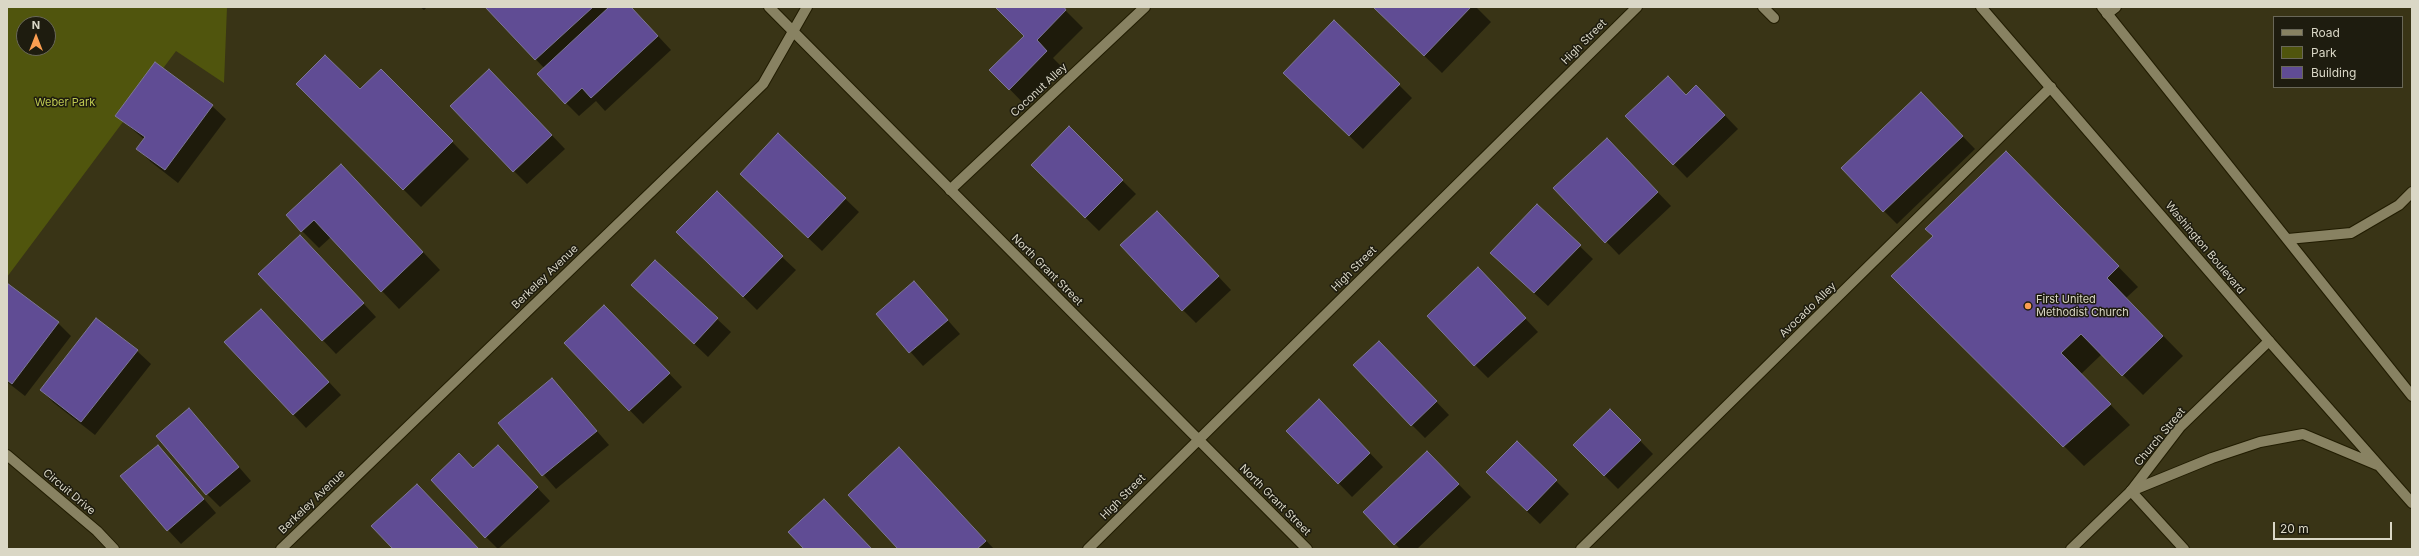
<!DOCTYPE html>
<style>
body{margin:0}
#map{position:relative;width:2419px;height:556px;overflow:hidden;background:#393416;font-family:Inter,sans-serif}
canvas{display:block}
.frame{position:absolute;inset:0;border:8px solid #dad7c6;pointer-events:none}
.legend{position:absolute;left:2273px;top:16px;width:130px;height:72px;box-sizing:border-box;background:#1e1c0f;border:1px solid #696758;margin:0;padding:5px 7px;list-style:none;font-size:12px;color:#dad7c6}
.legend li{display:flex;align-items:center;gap:8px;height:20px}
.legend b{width:20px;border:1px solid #696758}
.north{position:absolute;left:16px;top:16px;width:40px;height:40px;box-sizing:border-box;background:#1e1c0f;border:1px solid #696758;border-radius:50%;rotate:0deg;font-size:11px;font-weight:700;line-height:16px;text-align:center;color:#dad7c6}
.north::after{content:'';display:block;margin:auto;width:14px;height:18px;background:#fb9e51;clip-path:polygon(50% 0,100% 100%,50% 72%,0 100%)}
.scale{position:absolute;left:2273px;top:522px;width:119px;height:18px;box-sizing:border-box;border:2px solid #dad7c6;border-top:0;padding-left:5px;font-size:12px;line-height:14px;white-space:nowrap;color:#dad7c6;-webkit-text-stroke:3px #1e1c0f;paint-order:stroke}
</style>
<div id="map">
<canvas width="2419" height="556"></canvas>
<div class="frame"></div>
<ul class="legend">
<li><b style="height:5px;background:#888262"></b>Road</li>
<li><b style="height:11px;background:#50550d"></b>Park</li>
<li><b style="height:11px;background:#604c94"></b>Building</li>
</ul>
<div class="north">N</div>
<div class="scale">20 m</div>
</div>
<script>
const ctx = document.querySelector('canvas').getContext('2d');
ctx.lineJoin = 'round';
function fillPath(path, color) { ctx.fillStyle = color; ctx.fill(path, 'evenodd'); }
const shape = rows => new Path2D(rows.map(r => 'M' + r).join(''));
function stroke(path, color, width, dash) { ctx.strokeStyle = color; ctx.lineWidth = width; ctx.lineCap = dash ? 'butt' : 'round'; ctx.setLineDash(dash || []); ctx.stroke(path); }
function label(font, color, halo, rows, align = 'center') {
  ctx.font = font + ' Inter,sans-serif'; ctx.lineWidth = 3; ctx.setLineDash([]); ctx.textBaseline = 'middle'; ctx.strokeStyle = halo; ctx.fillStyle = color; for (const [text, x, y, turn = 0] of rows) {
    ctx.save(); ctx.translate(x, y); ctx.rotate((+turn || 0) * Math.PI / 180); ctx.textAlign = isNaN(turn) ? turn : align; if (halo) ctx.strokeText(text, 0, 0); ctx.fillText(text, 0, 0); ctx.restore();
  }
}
fillPath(shape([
 [7,7,227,7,224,83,176,51,7,277],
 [24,24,48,24,48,48,24,48]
]), '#50550d');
fillPath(shape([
 [420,7,427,7,424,10],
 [486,7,631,7,671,50,605,111,596,101,579,116,566,103,544,68],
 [996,7,1062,7,1083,28,1053,58,1064,69,1027,107,991,70,1026,36],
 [1374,7,1476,7,1491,22,1442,73],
 [155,64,212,106,226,119,178,183,151,162,138,149,145,140,117,116],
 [381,70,469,159,421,207,298,84,360,91],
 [503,84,565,149,527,184,514,171],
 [1399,85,1412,98,1363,149,1297,86],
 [1687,96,1709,99,1738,129,1687,178,1627,116],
 [1934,107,1975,149,1897,224,1884,211],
 [1069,128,1136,194,1099,231,1032,165],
 [778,134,859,212,822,251,754,187],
 [1620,153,1671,206,1619,255,1555,188],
 [341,165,440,270,399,309,331,237,319,248,302,231],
 [2026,172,2138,287,2126,298,2183,356,2143,395,2102,354,2081,374,2130,425,2084,466,1893,276],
 [1537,205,1593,259,1548,306,1505,266],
 [1170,225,1231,290,1196,323,1183,310],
 [691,245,782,257,796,270,757,310],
 [313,249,376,317,336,354,260,274],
 [655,261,731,332,708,357,646,298],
 [914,282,960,334,923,366,877,314],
 [1491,282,1538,332,1488,378,1475,365],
 [7,284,58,323,71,336,25,396,7,382],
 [617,319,682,387,643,424,565,343],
 [274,323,341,395,306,428,293,414],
 [137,351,151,364,95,435,54,403,41,390],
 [1392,355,1449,415,1425,438,1412,425],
 [552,379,609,445,556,489,499,423],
 [189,409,251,481,220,507,207,494],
 [1610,410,1653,454,1618,489,1574,445],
 [1333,414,1383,467,1352,497,1288,431],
 [1517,442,1569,494,1540,524,1501,486],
 [1427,452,1471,497,1417,549,1400,549,1364,512],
 [171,460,216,513,181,544,168,530],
 [511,460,550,501,498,549,486,537,474,470],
 [916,466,994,549,900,549]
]), '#0007');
const building = shape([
 [485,7,593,7,535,60,485,7],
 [609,7,631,7,658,36,591,98,582,88,565,104,537,74,609,7],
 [995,7,1064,7,1066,10,1037,40,1047,51,1009,90,989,70,1024,36,995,7],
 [1373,7,1471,7,1424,56,1373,7],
 [1334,20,1400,84,1349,136,1283,73,1334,20],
 [325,55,360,89,381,69,453,141,403,190,296,84,325,55],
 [155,62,213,105,165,170,136,149,145,137,115,116,155,62],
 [489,69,552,135,513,172,450,106,489,69],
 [1668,76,1686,95,1696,85,1725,115,1673,165,1625,116,1668,76],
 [1921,92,1963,136,1883,212,1841,168,1921,92],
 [1069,126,1123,180,1085,218,1031,165,1069,126],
 [778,133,846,198,808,238,740,174,778,133],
 [1607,138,1658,192,1605,243,1553,188,1607,138],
 [2006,151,2119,266,2107,278,2163,336,2122,376,2081,334,2061,353,2111,404,2063,447,1891,276,1933,236,1925,229,2006,151],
 [341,164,423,252,381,292,314,220,301,232,286,215,341,164],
 [717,191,783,256,743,297,676,232,717,191],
 [1537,204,1581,245,1534,293,1490,253,1537,204],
 [1157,211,1219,276,1182,311,1120,245,1157,211],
 [300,235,364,303,322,341,258,274,300,235],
 [655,260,718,318,694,344,631,285,655,260],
 [1478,267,1526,318,1474,366,1427,316,1478,267],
 [914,281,948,320,909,353,876,314,914,281],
 [7,283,59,322,12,384,7,380,7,283],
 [604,305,670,373,629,411,564,343,604,305],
 [261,309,329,382,293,415,224,342,261,309],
 [96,318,138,350,81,422,40,390,96,318],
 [1379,341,1437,401,1411,426,1353,365,1379,341],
 [552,378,597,431,542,476,498,423,552,378],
 [1319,399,1370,453,1338,484,1286,431,1319,399],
 [189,408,239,467,206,495,156,436,189,408],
 [1610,409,1641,440,1604,476,1573,445,1610,409],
 [1517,441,1557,480,1527,511,1486,472,1517,441],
 [158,445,204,499,167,531,120,476,158,445],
 [498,445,538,487,485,538,431,480,459,453,473,468,498,445],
 [899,447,986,541,977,549,898,549,848,495,899,447],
 [1427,451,1459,484,1394,545,1363,512,1427,451],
 [417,484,479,549,393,549,371,526,417,484],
 [824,499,872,549,804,549,788,532,824,499]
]);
fillPath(building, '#604c94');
stroke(building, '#7d7796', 1);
const service = shape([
 [1763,7,1774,18],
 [2107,14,2116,7],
 [950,190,1145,7],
 [1581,549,2051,87]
]);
const minor = shape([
 [769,7,1307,549],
 [7,455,97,531,114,549],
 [2131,491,2184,549],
 [281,549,763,84,807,7],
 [1088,549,1637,7]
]);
const tertiary = shape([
 [2288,239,2351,233,2399,205,2412,192],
 [2071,549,2131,491,2180,427,2269,341]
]);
const secondary = shape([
 [1981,7,2269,341,2412,503],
 [2102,7,2412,396],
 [2131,491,2212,458,2260,442,2303,434,2377,465]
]);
stroke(service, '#211c00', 12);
stroke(minor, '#211c00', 12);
stroke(tertiary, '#211c00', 12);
stroke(secondary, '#211c00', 12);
stroke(service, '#888262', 10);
stroke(minor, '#888262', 10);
stroke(tertiary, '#888262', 10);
stroke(secondary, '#888262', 10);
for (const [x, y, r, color] of [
 [2028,306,4,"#fb9e51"]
]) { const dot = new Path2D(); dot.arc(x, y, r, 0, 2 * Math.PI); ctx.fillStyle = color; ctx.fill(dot); stroke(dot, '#1e1c0f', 1.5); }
label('11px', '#dad7c6', '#1e1c0f', [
 ["High Street",1584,42,-45],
 ["Coconut Alley",1039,90,-43],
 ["Washington Boulevard",2205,248,50],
 ["High Street",1354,269,-45],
 ["North Grant Street",1047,270,45],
 ["Berkeley Avenue",545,277,-44],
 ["Avocado Alley",1808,310,-44],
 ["Church Street",2160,437,-50],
 ["Circuit Drive",69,492,40],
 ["High Street",1123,497,-45],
 ["North Grant Street",1275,500,45],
 ["Berkeley Avenue",312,502,-44]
]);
label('11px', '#bec950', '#1e1c0f', [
 ["Weber Park",65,103]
]);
label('11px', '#dad7c6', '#1e1c0f', [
 ["First United",2036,300],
 ["Methodist Church",2036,313]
], 'left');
</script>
